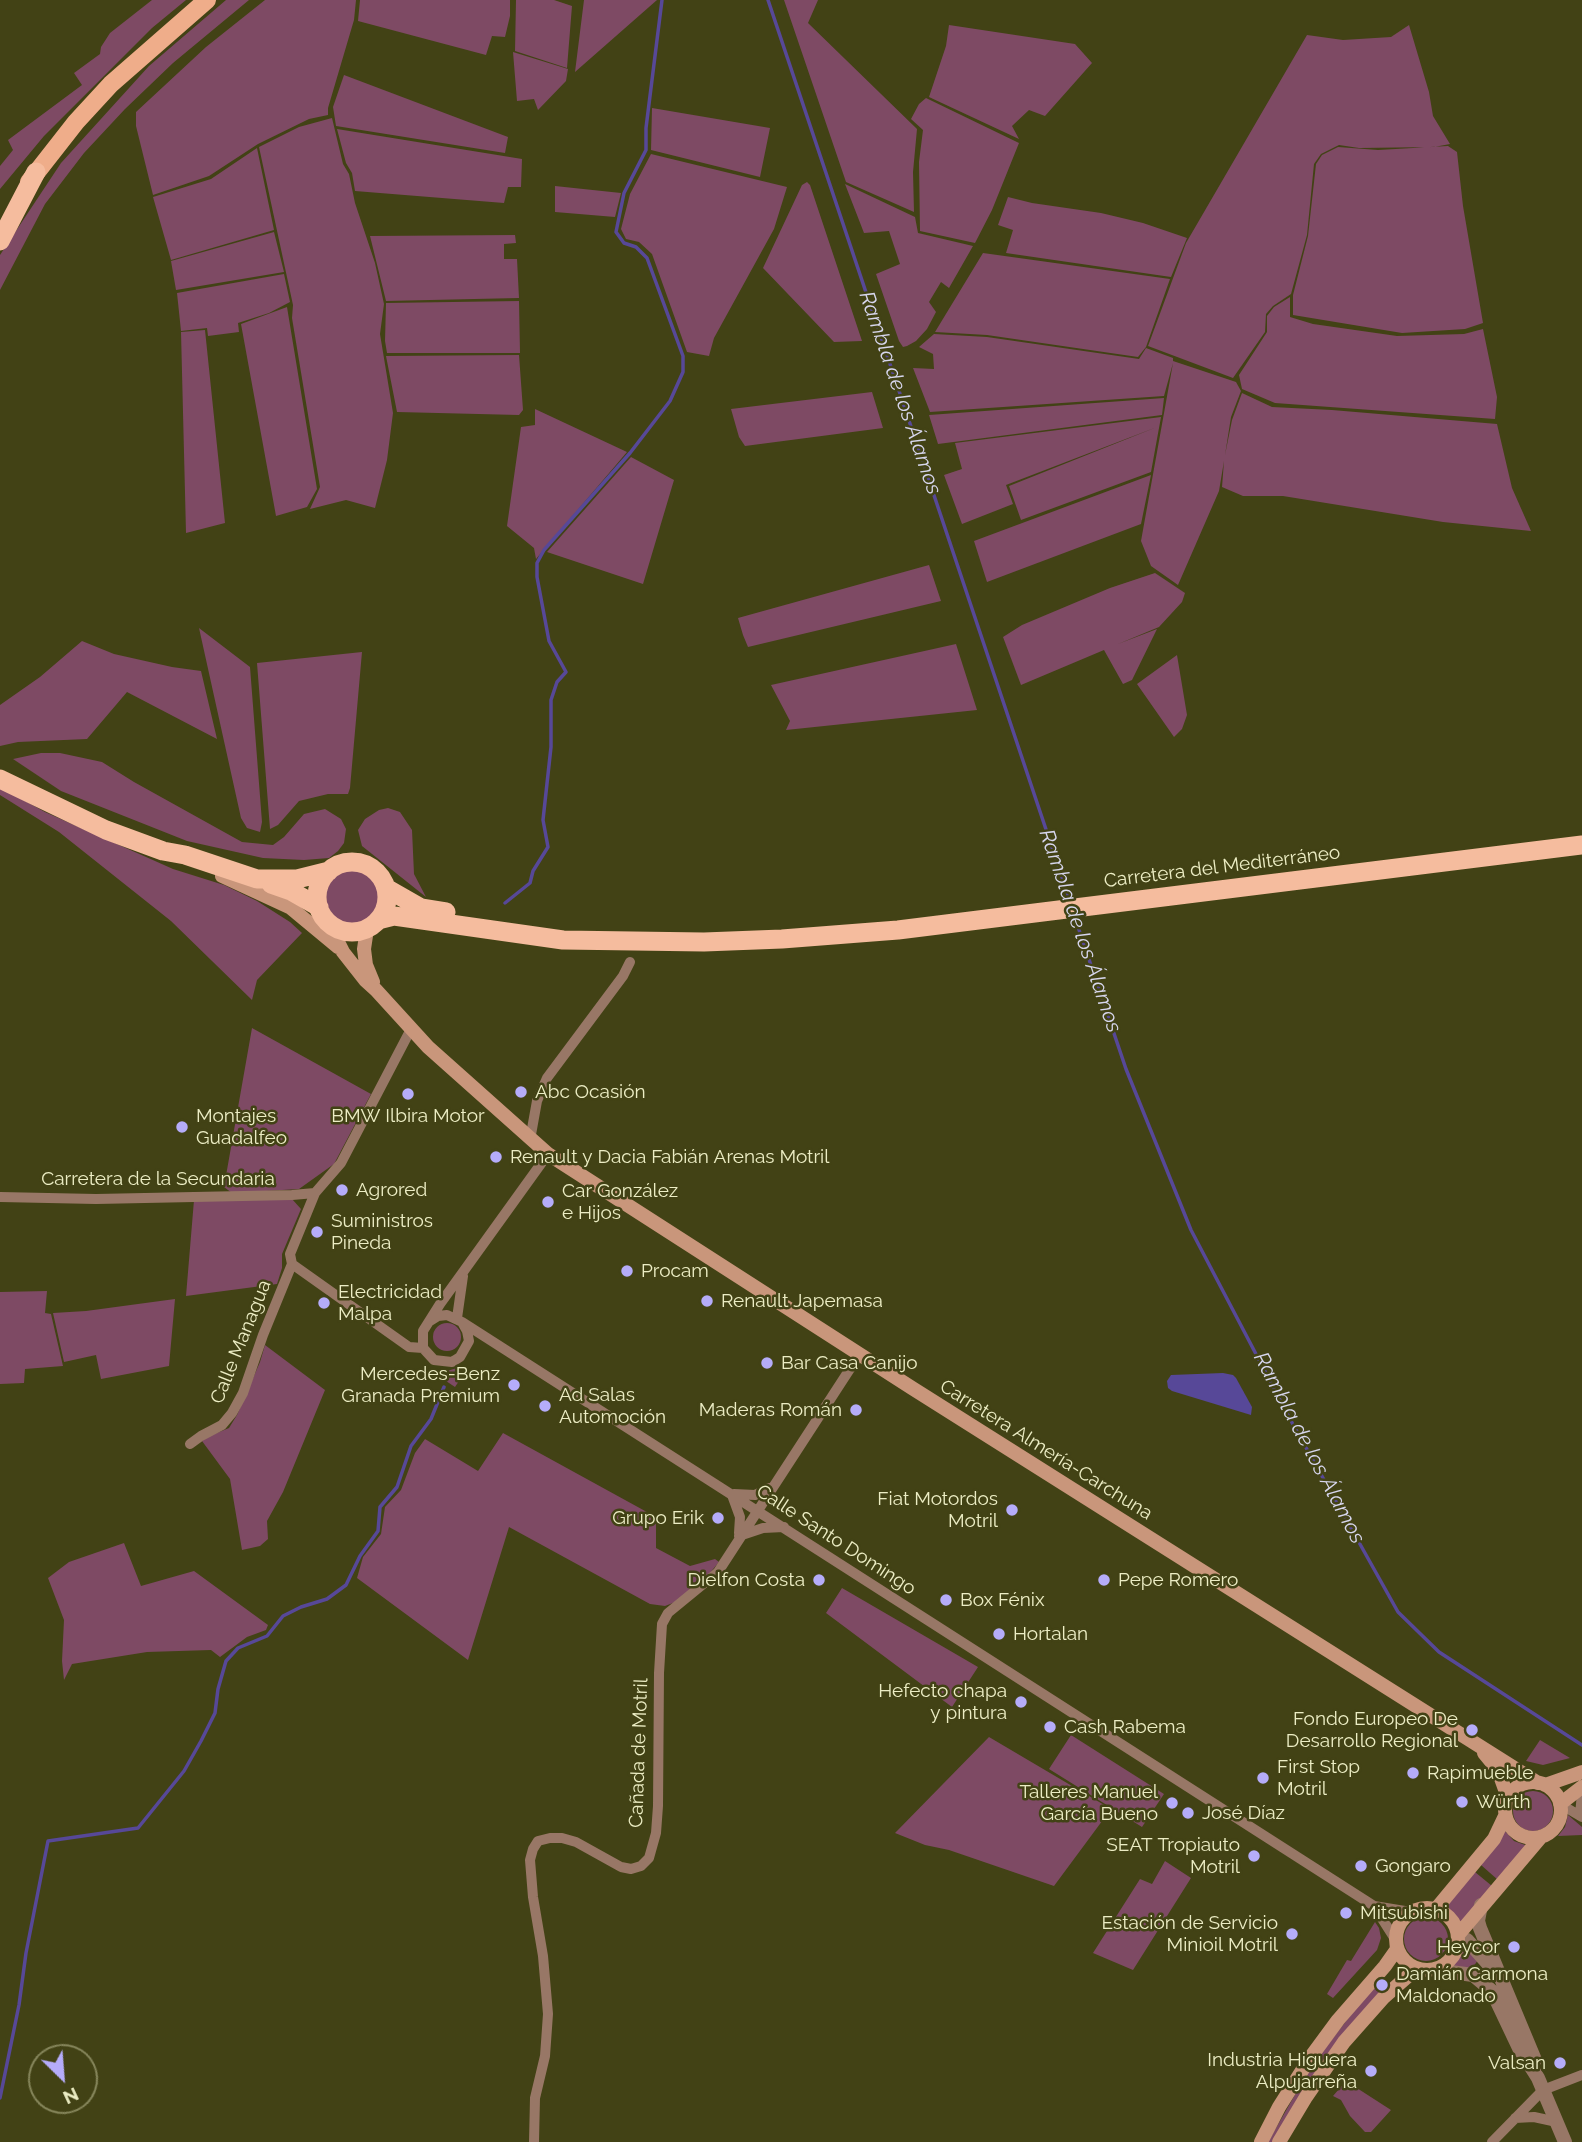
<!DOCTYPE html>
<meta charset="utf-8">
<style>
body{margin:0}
#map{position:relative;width:1582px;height:2142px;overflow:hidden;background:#424215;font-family:Raleway,sans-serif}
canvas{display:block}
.north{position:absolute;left:28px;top:2044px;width:70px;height:70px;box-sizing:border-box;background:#424215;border:2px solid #86865b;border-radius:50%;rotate:155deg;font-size:19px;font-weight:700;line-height:28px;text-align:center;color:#ecedc4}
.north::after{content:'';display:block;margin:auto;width:24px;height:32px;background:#b5acf9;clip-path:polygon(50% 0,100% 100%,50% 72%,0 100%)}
</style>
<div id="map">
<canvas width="1582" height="2142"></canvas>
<div class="north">N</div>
</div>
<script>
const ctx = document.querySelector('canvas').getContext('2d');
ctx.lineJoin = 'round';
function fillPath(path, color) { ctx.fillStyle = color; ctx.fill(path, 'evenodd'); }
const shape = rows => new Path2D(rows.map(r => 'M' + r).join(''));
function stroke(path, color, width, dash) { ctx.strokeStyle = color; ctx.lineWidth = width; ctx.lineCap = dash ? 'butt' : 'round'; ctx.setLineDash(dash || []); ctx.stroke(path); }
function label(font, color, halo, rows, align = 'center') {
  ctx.font = font + ' Raleway,sans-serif'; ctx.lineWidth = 5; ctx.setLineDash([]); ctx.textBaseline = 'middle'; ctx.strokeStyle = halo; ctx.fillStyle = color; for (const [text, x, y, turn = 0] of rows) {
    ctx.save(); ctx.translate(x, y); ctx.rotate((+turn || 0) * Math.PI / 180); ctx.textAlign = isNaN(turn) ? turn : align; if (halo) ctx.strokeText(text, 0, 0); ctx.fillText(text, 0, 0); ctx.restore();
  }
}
fillPath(shape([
 [152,0,186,0,152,28,44,136,0,189,0,166,13,150,8,140,82,85,74,73,100,54,101,47,110,33],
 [226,0,249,0,173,63,125,109,84,153,45,204,0,290,0,255,61,163,149,66],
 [265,0,356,0,354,20,328,108,328,115,309,119,258,144,209,176,153,195,136,126,136,112,206,47],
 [360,0,510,0,510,16,505,37,492,36,486,55,358,21],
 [516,0,554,0,572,6,567,68,515,51],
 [584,0,657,0,575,72],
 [784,0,818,0,808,23,917,129,913,172,914,212,846,182],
 [949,25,1075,44,1092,63,1045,116,1029,110,1012,126,1019,139,929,97,946,46],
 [1409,25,1429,92,1433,116,1450,144,1434,147,1359,148,1339,145,1321,154,1314,164,1307,235,1291,294,1273,306,1266,314,1265,332,1233,378,1148,346,1186,243,1307,35,1343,40,1391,37],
 [513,52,568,69,566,81,538,110,534,99,517,101],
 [344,75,508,137,505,153,336,126,333,107],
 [926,98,1019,143,992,210,975,243,920,231,919,162,923,130,911,119,919,104],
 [652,108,770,128,760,177,651,150],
 [332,118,343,164,349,174,355,203,375,263,384,304,380,334,393,413,387,460,375,508,346,500,310,509,320,487,292,318,293,305,259,147,299,127],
 [337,129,522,159,521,187,508,187,504,203,355,191,352,173,346,163],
 [1448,146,1457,152,1463,206,1483,323,1465,329,1402,333,1293,315,1293,295,1308,236,1316,164,1322,155,1338,147,1378,150],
 [257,148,274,230,171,260,153,197,211,179],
 [651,154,787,187,774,229,714,338,709,356,687,352,652,254,639,242,626,239,621,229,630,194],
 [807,182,810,185,862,341,834,342,763,268,802,185],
 [845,184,915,217,918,233,973,246,949,288,941,282,929,302,936,312,927,329,916,341,907,346,903,347,899,341,876,274,900,264,889,231,864,233],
 [555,186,621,193,615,217,555,212],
 [1008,197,1032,203,1101,213,1143,223,1187,238,1171,277,1006,253,1013,230,998,225],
 [274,232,284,272,176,290,171,261],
 [515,235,516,243,504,244,504,259,517,259,519,298,386,301,370,236],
 [983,253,1170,279,1146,347,1138,357,987,335,935,332],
 [284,274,290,302,269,313,238,323,239,332,208,336,207,328,181,331,177,293],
 [1290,297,1290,317,1313,324,1397,336,1464,334,1483,329,1497,397,1495,419,1275,403,1242,389,1239,375,1267,332,1267,316,1274,307],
 [519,301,520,353,387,353,385,341,386,303],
 [287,307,317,489,307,507,276,516,241,324],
 [205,330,225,523,186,533,181,332],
 [934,334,987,337,1139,359,1146,348,1173,358,1173,361,1236,382,1241,391,1231,417,1225,455,1232,420,1242,393,1272,407,1332,410,1497,424,1512,488,1531,531,1443,522,1283,496,1243,496,1222,487,1224,461,1219,491,1178,585,1151,566,1141,541,1173,363,1164,396,930,412,913,368,934,369,933,354,919,347],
 [519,355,523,410,519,415,397,412,386,356],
 [872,392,883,428,745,446,739,437,731,409],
 [1164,398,1162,415,938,444,929,415],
 [535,409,627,452,536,559,534,548,507,526,521,427,535,425],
 [1161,417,1151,472,1021,520,1009,486,1157,427,1006,485,1013,504,962,524,944,475,962,469,955,443],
 [631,457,674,480,643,584,547,552],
 [1151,475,1141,524,987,582,974,541],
 [929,565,941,601,748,647,743,635,738,618],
 [1155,573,1185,593,1182,602,1159,627,1118,644,1157,629,1132,680,1123,684,1104,650,1021,685,1003,637,1022,625,1110,588],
 [199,628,250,667,262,822,260,832,247,828,241,818],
 [82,641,114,654,172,667,201,671,217,739,127,692,87,739,18,742,0,746,0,705,40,677],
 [956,644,977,710,786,730,790,721,771,685],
 [362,652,350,788,348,794,328,794,299,801,278,825,270,829,257,663],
 [1177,655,1187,715,1182,729,1174,737,1137,684],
 [41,753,60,753,102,762,134,782,242,842,273,845,284,837,304,814,325,809,341,819,346,829,344,843,338,851,329,858,304,860,263,858,187,841,61,791,13,759],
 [0,787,45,812,173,869,224,885,257,901,290,922,302,933,257,980,252,1000,171,921,59,832,0,795],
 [388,808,400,812,412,830,414,874,426,897,362,846,358,830,365,819,379,810],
 '326 897a27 27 0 1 1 54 0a27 27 0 1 1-54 0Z',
 [252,1028,371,1094,334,1164,299,1189,232,1193,224,1187],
 [292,1199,301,1209,282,1254,282,1268,277,1284,186,1296,194,1200],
 [47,1291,45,1313,51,1314,63,1366,25,1369,24,1383,0,1384,0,1292],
 [175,1299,169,1366,101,1379,96,1355,64,1362,53,1313,86,1311],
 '433 1337a14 14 0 1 1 28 0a14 14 0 1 1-28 0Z',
 [265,1345,325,1390,283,1492,267,1521,268,1539,260,1546,242,1550,230,1479,202,1441,207,1437,229,1428,237,1415,260,1362],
 [460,1367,467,1367,467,1369,455,1387,440,1377,444,1372],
 [503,1433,656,1517,656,1548,690,1566,715,1559,719,1562,709,1574,678,1601,665,1606,650,1604,509,1527,468,1660,357,1578,363,1557,381,1534,385,1507,401,1490,415,1453,425,1439,478,1471],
 [124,1543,141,1586,194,1571,268,1625,266,1630,247,1637,220,1657,211,1650,147,1652,72,1664,64,1680,62,1661,64,1620,48,1578,69,1562],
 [842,1588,978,1667,952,1707,826,1613],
 [1071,1735,1164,1794,1142,1827,1049,1769],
 [989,1737,1111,1809,1054,1886,949,1850,925,1845,895,1833],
 [1540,1740,1570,1758,1543,1765,1526,1761],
 '1513 1811a20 20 0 1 1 40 0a20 20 0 1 1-40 0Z',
 [1568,1815,1582,1827,1582,1835,1558,1836,1565,1827],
 [1505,1831,1514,1841,1528,1846,1498,1880,1481,1865],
 [1165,1861,1191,1878,1133,1970,1093,1953,1140,1879,1152,1884],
 [1475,1872,1492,1886,1462,1923,1446,1906],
 '1404 1939a22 22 0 1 1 44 0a22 22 0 1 1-44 0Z',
 [1375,1922,1379,1928,1381,1938,1377,1950,1333,1998,1327,1994,1347,1960,1351,1961],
 [1465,1943,1478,1960,1471,1970,1453,1966,1460,1956],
 [1382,1978,1389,1984,1273,2142,1268,2142,1312,2065,1357,2007],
 [1346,2081,1391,2110,1371,2132,1365,2132,1350,2116,1341,2100,1333,2096]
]), '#7e4a64');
fillPath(shape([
 [1223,1373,1233,1375,1236,1378,1252,1407,1251,1415,1172,1391,1168,1388,1167,1381,1171,1375]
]), '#574898');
stroke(shape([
 [768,0,1070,901],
 [505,903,530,883,533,871,548,847,543,820,551,747,551,700,557,682,566,672,549,641,537,577,537,563,544,550,630,453,670,401,683,372,683,356,647,258,636,247,624,243,616,232,624,193,646,150,646,128,662,0],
 [1074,915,1126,1069,1191,1230,1290,1419,1398,1612,1439,1652,1582,1745],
 [0,2098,19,2005,26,1953,48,1841,138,1828,184,1771,201,1741,215,1713,218,1689,226,1661,238,1648,267,1636,283,1616,301,1607,327,1599,346,1585,360,1556,378,1531,380,1507,397,1487,411,1446,431,1419,444,1387]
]), '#574898', 3.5);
stroke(shape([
 [530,1140,537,1101,547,1078,623,976,630,962],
 [0,1197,96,1199,292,1195,315,1193],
 [292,1264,290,1254,315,1193,341,1163,411,1029],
 [292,1264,409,1347,423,1348],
 [457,1318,463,1276],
 [430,1321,438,1316,447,1315,462,1322,467,1331,469,1341,460,1357,452,1362,434,1360,423,1348,423,1331,440,1304,548,1154],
 [462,1322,1374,1906,1411,1912],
 [190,1444,201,1436,222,1425,232,1413,243,1393,263,1335,292,1264],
 [734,1494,755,1495,769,1488],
 [732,1495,740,1517,739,1533],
 [739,1536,763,1528,784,1527],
 [1560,1804,1582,1817],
 [1580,1815,1582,1793],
 [1374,1906,1395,1939],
 [1515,2118,1534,2117,1557,2122],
 [534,2142,535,2098,545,2056,548,2014,543,1956,533,1897,530,1860,533,1849,538,1841,550,1838,562,1838,576,1842,621,1867,631,1869,641,1866,649,1858,656,1833,658,1806,659,1673,662,1624,668,1613,718,1572,859,1355],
 [1492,2142,1543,2090,1582,2075]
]), '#987766', 10);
stroke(shape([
 [1481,1905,1478,1921,1480,1928,1535,2060],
 [1458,1940,1467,1940,1491,1967],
 [1436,1970,1473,1975,1492,1991,1519,2048,1538,2078,1565,2142]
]), '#987766', 14);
stroke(shape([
 [222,876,291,908,338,947],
 [328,922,343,952,365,980,376,990,428,1047,548,1154,912,1388,1538,1783],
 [367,929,364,949,366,965,373,982],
 [1484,1753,1498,1770,1508,1798],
 '1505 1810a28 28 0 1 1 56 0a28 28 0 1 1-56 0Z',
 [1545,1785,1582,1772],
 [1560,1804,1582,1787],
 '1396 1939a31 31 0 1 1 62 0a31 31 0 1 1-62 0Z',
 [1436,1909,1494,1839,1505,1816],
 [1458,1935,1541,1837],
 [1261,2142,1279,2107,1310,2058,1338,2020,1385,1966,1397,1949],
 [1279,2142,1306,2097,1344,2042,1383,1998,1416,1969]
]), '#c9967b', 14);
stroke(shape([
 [29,182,76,122,111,84,207,0]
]), '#efad8a', 18);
stroke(shape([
 [0,241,36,172],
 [0,779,106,830,163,851,185,855,257,879,297,879,329,871],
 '317 897a35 35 0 1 1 70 0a35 35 0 1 1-70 0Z',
 [271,884,291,891,319,907],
 [386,888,421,908,446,912],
 [378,920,394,916,563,940,704,942,782,939,898,930,1582,845]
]), '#f5bc9e', 19);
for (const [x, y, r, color] of [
 [521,1092,7,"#b5acf9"],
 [408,1094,7,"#b5acf9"],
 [182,1127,7,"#b5acf9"],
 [496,1157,7,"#b5acf9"],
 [342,1190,7,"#b5acf9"],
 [548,1202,7,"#b5acf9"],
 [317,1232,7,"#b5acf9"],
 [627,1271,7,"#b5acf9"],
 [707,1301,7,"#b5acf9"],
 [324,1303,7,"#b5acf9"],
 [767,1363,7,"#b5acf9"],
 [514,1385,7,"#b5acf9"],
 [545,1406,7,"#b5acf9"],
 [856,1410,7,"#b5acf9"],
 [1012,1510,7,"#b5acf9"],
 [718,1518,7,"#b5acf9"],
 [819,1580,7,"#b5acf9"],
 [1104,1580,7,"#b5acf9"],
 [946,1600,7,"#b5acf9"],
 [999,1634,7,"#b5acf9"],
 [1021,1702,7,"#b5acf9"],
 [1050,1727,7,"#b5acf9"],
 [1472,1730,7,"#b5acf9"],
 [1413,1773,7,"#b5acf9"],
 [1263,1778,7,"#b5acf9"],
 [1462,1802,7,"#b5acf9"],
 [1172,1803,7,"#b5acf9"],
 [1188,1813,7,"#b5acf9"],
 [1254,1856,7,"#b5acf9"],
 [1361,1866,7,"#b5acf9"],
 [1346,1913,7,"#b5acf9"],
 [1292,1934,7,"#b5acf9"],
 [1514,1947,7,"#b5acf9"],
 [1382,1985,7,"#b5acf9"],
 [1560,2063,7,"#b5acf9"],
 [1371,2071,7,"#b5acf9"]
]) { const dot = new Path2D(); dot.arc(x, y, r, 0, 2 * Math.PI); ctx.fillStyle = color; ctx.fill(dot); stroke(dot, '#424215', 2.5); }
label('19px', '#ecedc4', '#424215', [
 ["Carretera del Mediterráneo",1222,867,-7],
 ["Carretera de la Secundaria",158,1179],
 ["Calle Managua",241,1342,-68],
 ["Carretera Almería-Carchuna",1046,1450,32],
 ["Calle Santo Domingo",836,1540,33],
 ["Cañada de Motril",639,1753,-88]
]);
label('19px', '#ecedc4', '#424215', [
 ["Abc Ocasión",535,1092],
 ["Montajes",196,1116],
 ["Guadalfeo",196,1138],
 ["BMW Ilbira Motor",408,1116,"center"],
 ["Renault y Dacia Fabián Arenas Motril",510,1157],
 ["Agrored",356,1190],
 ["Car González",562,1191],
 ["e Hijos",562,1213],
 ["Suministros",331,1221],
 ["Pineda",331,1243],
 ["Procam",641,1271],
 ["Electricidad",338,1292],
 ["Malpa",338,1314],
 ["Renault Japemasa",721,1301],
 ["Bar Casa Canijo",781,1363],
 ["Mercedes-Benz",500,1374,"right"],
 ["Granada Premium",500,1396,"right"],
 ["Ad Salas",559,1395],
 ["Automoción",559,1417],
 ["Maderas Román",842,1410,"right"],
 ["Fiat Motordos",998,1499,"right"],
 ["Motril",998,1521,"right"],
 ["Grupo Erik",704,1518,"right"],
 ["Dielfon Costa",805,1580,"right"],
 ["Pepe Romero",1118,1580],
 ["Box Fénix",960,1600],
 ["Hortalan",1013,1634],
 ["Hefecto chapa",1007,1691,"right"],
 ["y pintura",1007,1713,"right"],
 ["Fondo Europeo De",1458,1719,"right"],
 ["Desarrollo Regional",1458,1741,"right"],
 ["Cash Rabema",1064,1727],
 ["First Stop",1277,1767],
 ["Motril",1277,1789],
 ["Rapimueble",1427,1773],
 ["Talleres Manuel",1158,1792,"right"],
 ["García Bueno",1158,1814,"right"],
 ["Würth",1476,1802],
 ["José Díaz",1202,1813],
 ["SEAT Tropiauto",1240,1845,"right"],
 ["Motril",1240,1867,"right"],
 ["Gongaro",1375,1866],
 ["Mitsubishi",1360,1913],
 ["Estación de Servicio",1278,1923,"right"],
 ["Minioil Motril",1278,1945,"right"],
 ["Heycor",1500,1947,"right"],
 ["Damián Carmona",1396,1974],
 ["Maldonado",1396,1996],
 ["Industria Higuera",1357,2060,"right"],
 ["Alpujarreña",1357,2082,"right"],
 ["Valsan",1546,2063,"right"]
], 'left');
label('italic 21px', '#d7d6ed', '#424215', [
 ["Rambla de los Álamos",900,393,71],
 ["Rambla de los Álamos",1080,931,71],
 ["Rambla de los Álamos",1309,1448,62]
]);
</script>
